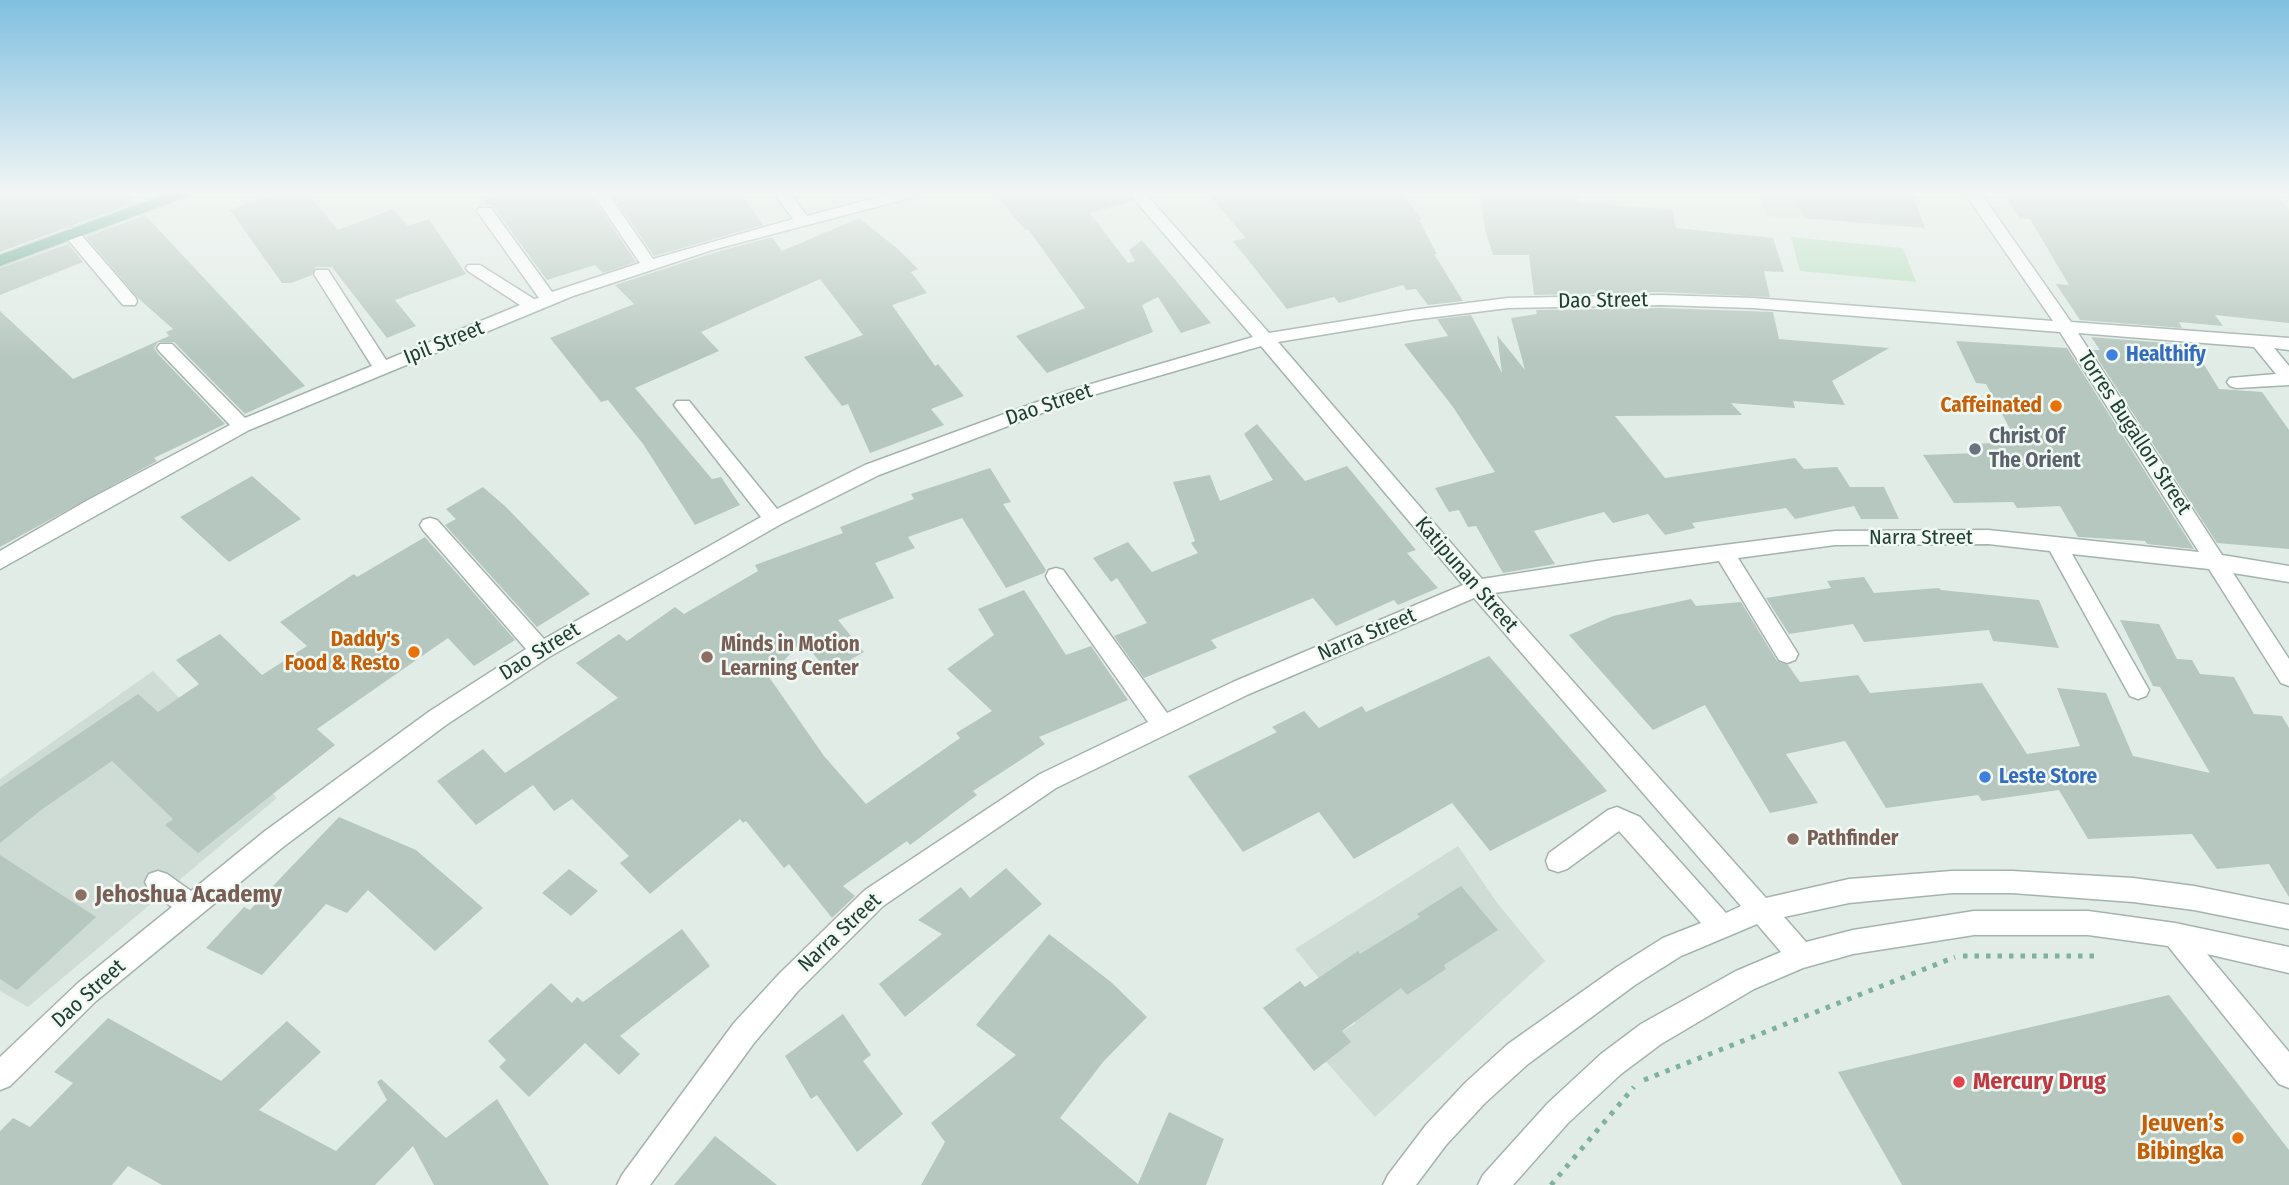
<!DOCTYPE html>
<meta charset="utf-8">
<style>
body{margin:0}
canvas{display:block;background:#e1ece6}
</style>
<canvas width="2289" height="1185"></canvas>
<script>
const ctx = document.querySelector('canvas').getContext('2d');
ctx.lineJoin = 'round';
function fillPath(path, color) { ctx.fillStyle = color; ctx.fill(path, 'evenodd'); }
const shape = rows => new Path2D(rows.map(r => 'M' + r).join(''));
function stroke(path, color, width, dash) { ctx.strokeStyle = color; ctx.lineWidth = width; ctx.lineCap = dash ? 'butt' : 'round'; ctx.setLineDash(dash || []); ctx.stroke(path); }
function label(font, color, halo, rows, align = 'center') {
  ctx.font = font + ' "Fira Sans Condensed",sans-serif'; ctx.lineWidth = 5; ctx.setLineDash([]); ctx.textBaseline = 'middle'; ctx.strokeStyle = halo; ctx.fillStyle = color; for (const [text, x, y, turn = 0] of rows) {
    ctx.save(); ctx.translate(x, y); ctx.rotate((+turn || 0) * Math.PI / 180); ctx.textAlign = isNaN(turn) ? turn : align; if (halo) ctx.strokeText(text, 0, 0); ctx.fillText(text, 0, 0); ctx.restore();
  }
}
fillPath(shape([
 [1758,192,1853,192,1867,223,1766,216],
 [153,671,277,798,28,1007,0,991,0,779],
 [1458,846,1498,904,1545,961,1375,1117,1315,1049,1356,1023,1295,949]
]), '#cfdcd5');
fillPath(shape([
 [1791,237,1903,248,1916,282,1800,271]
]), '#b8dfbf');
fillPath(shape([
 [0,192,124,192,134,203,0,252],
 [281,192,307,192,338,230,393,209,408,226,429,219,466,274,395,300,416,326,387,338,332,267,316,267,312,275,291,283,282,283,230,210],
 [506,192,591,192,591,195,636,262,603,273,595,265,547,280,493,206,487,205,483,200],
 [610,192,740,192,763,225,654,256],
 [994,192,1125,192,1133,201,1090,213,1128,263,1135,261,1129,250,1142,240,1211,323,1181,333,1158,297,1142,305,1153,332,1047,373,1016,336,1085,308,1028,229,1025,230],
 [1206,192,1401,192,1422,219,1419,220,1437,254,1434,254,1463,301,1428,305,1416,289,1406,290,1403,285,1339,303,1334,297,1287,309,1233,241,1246,238],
 [1516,192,1577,192,1578,202,1672,210,1676,228,1773,238,1784,272,1764,271,1770,297,1661,292,1534,295,1529,255,1493,255,1485,230,1480,193,1516,195],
 [1794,192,1911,192,1925,228,1805,218],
 [2004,192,2272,192,2279,196,2289,210,2289,323,2215,315,2223,326,2179,322,2182,328,2080,320,2056,284,2069,285,2030,219,2019,218],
 [145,215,305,386,245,414,174,342,158,342,154,348,158,354,225,424,154,458,157,461,0,547,0,311,73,379,169,336,166,332,173,329,138,298,86,237],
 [859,218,898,249,918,269,911,272,927,293,892,305,935,366,938,364,964,396,931,409,944,425,870,453,848,404,842,406,804,357,863,335,820,279,701,332,719,351,635,388,712,479,721,477,740,505,695,525,643,444,608,400,601,402,550,338,634,304,615,285,713,253,772,237,782,251],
 [68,244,83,262,0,295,0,268],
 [1661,308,1773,312,1779,339,1889,348,1832,381,1845,405,1793,401,1795,408,1731,403,1742,415,1615,416,1665,478,1795,458,1804,469,1837,467,1850,487,1884,487,1899,519,1861,519,1854,506,1795,519,1786,508,1692,523,1695,528,1665,535,1648,514,1613,523,1604,512,1534,531,1555,564,1503,573,1476,526,1468,527,1459,510,1449,512,1435,488,1495,472,1453,407,1404,344,1448,336,1437,319,1471,315,1502,373,1497,335,1525,370,1511,318,1537,314,1536,310],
 [2091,337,2192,345,2219,389,2262,392,2289,430,2289,549,2217,543,2092,350,2100,350],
 [1956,341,2067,348,2194,549,2147,544,2145,541,2078,537,2060,506,2017,508,2013,502,1954,503,1923,455,1979,453,1972,444,2017,442,1986,384,1976,383],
 [1257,424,1305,481,1347,466,1416,550,1407,553,1438,588,1398,605,1394,600,1336,626,1313,598,1211,640,1217,648,1144,678,1114,636,1147,623,1117,578,1111,582,1093,558,1128,542,1152,572,1198,553,1191,543,1195,541,1173,482,1210,475,1220,501,1273,480,1244,434],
 [990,468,1011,502,1003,504,1046,570,1044,573,1006,588,962,518,908,537,915,548,875,563,894,598,838,620,864,652,829,672,802,641,769,677,824,756,866,804,960,738,956,733,992,711,947,669,994,635,978,609,1024,590,1066,655,1091,646,1128,700,1039,737,1045,744,973,791,977,795,910,845,907,841,843,886,855,896,832,918,789,864,784,868,746,821,743,823,740,819,650,894,620,863,629,856,572,799,554,811,533,785,476,825,437,781,483,749,505,773,618,698,576,663,619,634,627,641,675,607,684,614,758,571,755,565,843,533,840,527,914,499,911,494],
 [252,476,301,519,229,562,180,517],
 [483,487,506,507,590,594,537,627,445,525,456,519,446,509],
 [425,537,515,640,474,666,448,638,317,729,335,745,198,853,165,825,173,819,112,761,41,810,0,843,0,787,138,694,158,712,199,684,176,660,220,634,262,675,307,646,280,622,354,574,357,577],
 [1864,577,1874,593,1939,588,1941,590,2039,600,2059,648,1993,641,1989,630,1864,642,1853,624,1789,634,1766,598,1831,588,1827,581],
 [1691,599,1696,606,1741,602,1777,661,1788,665,1800,682,1858,675,1870,693,1982,683,2027,754,2080,746,2057,688,2106,693,2133,756,2210,773,2160,687,2153,686,2120,620,2159,624,2177,659,2192,660,2200,674,2234,677,2254,714,2282,716,2289,728,2289,897,2269,864,2217,869,2192,834,2088,839,2059,790,1982,801,1978,795,1886,808,1845,741,1786,754,1818,803,1770,813,1705,705,1653,730,1569,635,1613,616],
 [1489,656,1607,791,1490,851,1452,803,1354,859,1319,812,1243,852,1188,776,1277,732,1272,727,1304,711,1319,728,1362,706,1366,712],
 [339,817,416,850,483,908,435,951,368,890,347,913,326,904,262,975,206,948,244,907,250,910],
 [0,855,96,917,17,990,0,979],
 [1006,868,1042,904,905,1017,879,984,942,934,918,920,961,887,970,898],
 [569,869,598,891,571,916,542,893],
 [1461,886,1498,930,1444,965,1446,969,1407,995,1401,988,1342,1031,1351,1042,1314,1071,1263,1008,1300,981,1305,987,1358,951,1360,954,1420,917,1417,914],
 [682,929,710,966,620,1036,640,1054,619,1075,585,1043,529,1097,499,1067,506,1060,488,1041,551,983,572,1003,577,997,583,1002],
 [1049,934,1111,982,1147,1017,1103,1062,1060,1118,1138,1184,1169,1112,1224,1139,1206,1185,921,1185,945,1142,931,1123,1016,1055,976,1025],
 [2169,995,2289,1150,2289,1185,1902,1185,1838,1072],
 [843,1014,871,1055,863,1061,903,1114,857,1152,817,1095,811,1099,785,1056],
 [108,1018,221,1081,287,1021,321,1052,259,1110,336,1151,387,1100,377,1082,381,1079,446,1138,497,1099,549,1185,434,1185,413,1146,375,1185,162,1185,128,1166,112,1185,0,1185,0,1131,13,1118,30,1127,73,1083,54,1072],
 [715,1136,777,1185,674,1185]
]), '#b6c7bf');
const minor = shape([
 [595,192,607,192,653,259,793,219,773,192,789,192,807,216,898,192,924,192,921,195,712,250,573,296,249,430,0,569,0,551,88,500,230,425,160,352,157,348,160,344,172,344,245,418,372,366,314,274,316,270,328,270,386,360,520,305,468,271,466,268,468,265,480,265,534,299,539,298,477,211,479,208,491,208,552,292,640,263,593,194,595,192],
 [1128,192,1144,192,1269,333,1412,310,1508,298,1661,295,1753,298,2053,321,1964,192,1980,192,2071,322,2289,338,2289,350,2274,348,2289,366,2289,385,2236,388,2230,386,2227,382,2230,378,2276,374,2254,347,2078,333,2222,555,2289,566,2289,582,2233,573,2289,659,2289,686,2281,683,2209,569,2072,554,2149,690,2146,696,2138,699,2130,696,2050,551,1988,544,1835,545,1738,558,1798,654,1795,660,1787,663,1779,660,1719,561,1494,593,1766,898,1849,879,1952,871,2012,871,2133,878,2194,886,2289,905,2289,929,2194,910,2133,902,2012,893,1952,893,1849,903,1784,917,1806,942,1853,930,1974,911,2088,911,2175,923,2289,947,2289,973,2207,954,2289,1052,2289,1088,2279,1084,2168,946,2088,935,1974,935,1853,954,1803,968,1754,989,1661,1044,1621,1074,1568,1123,1513,1185,1478,1185,1483,1175,1548,1103,1601,1054,1641,1024,1736,971,1781,952,1757,924,1681,956,1635,985,1528,1064,1485,1103,1446,1145,1416,1185,1383,1185,1388,1175,1426,1125,1465,1083,1508,1044,1617,967,1663,938,1701,923,1619,831,1567,869,1558,872,1549,869,1546,861,1549,853,1608,810,1617,807,1640,817,1726,913,1741,906,1474,598,1249,694,1056,788,883,906,798,991,754,1043,650,1185,617,1185,622,1175,734,1023,780,973,865,890,1040,774,1148,722,1049,582,1046,576,1049,570,1056,568,1063,570,1167,713,1233,682,1463,585,1261,346,1079,399,879,475,781,524,549,657,446,725,283,847,96,1001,10,1086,0,1090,0,1057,78,983,172,907,149,890,145,882,149,874,158,871,167,874,191,891,265,831,430,711,526,649,423,530,420,525,423,520,430,518,437,520,544,639,761,517,677,409,674,405,677,401,689,401,777,509,865,465,1067,391,1253,337,1128,192],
 [1661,305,1753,308,2060,332,2199,552,1988,530,1835,531,1597,561,1482,579,1278,342,1412,320,1508,308,1661,305],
 [71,228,77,230,135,297,137,301,135,305,123,305,65,236,63,233,71,228]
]);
const major = shape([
 [172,192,194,192,191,195,0,266,0,255,172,192]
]);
stroke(minor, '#a3b4ad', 3);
stroke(major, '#c1c9c6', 3);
stroke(shape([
 [1963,956,2101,956],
 [1644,1080,1955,957],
 [1551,1185,1634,1087]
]), '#7fb29d', 5, [4.5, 7]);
fillPath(minor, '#fff');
fillPath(major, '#62a58d');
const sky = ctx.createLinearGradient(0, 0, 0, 358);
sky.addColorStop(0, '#80bfe0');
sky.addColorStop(0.54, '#f2f6f4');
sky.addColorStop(1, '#f2f6f400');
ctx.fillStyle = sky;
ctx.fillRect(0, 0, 2289, 358);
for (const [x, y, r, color] of [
 [2112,355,7,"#3f7fe0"],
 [2056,406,7,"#e8710a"],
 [1975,449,7,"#6b7280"],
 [414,652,7,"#e8710a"],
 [707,657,7,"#8d6e63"],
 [1985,777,7,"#3f7fe0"],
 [1793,839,7,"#8d6e63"],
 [81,895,7,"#8d6e63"],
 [1959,1082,7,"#e0444e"],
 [2238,1138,7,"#e8710a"]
]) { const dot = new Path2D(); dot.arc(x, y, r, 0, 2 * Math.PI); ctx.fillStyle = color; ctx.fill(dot); stroke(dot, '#f1f9f4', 2.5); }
label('21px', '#203e33', '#f1f9f4', [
 ["Dao Street",1603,301,-1],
 ["Ipil Street",444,343,-22],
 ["Dao Street",1049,405,-19],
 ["Torres Bugallon Street",2134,433,57],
 ["Narra Street",1921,538],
 ["Katipunan Street",1466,575,49],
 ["Narra Street",1367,635,-23],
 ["Dao Street",540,652,-32],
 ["Narra Street",840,933,-43],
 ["Dao Street",89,994,-42]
]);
label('bold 21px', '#366cbe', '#f1f9f4', [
 ["Healthify",2126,355],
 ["Leste Store",1999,777]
], 'left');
label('bold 21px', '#c56008', '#f1f9f4', [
 ["Caffeinated",2042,406],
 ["Daddy's",400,640],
 ["Food & Resto",400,664]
], 'right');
label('bold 21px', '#5b616d', '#f1f9f4', [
 ["Christ Of",1989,437],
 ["The Orient",1989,461]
], 'left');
label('bold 21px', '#785e54', '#f1f9f4', [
 ["Minds in Motion",721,645],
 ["Learning Center",721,669],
 ["Pathfinder",1807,839]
], 'left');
label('bold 24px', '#785e54', '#f1f9f4', [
 ["Jehoshua Academy",95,895]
], 'left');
label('bold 24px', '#be3a42', '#f1f9f4', [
 ["Mercury Drug",1973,1082]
], 'left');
label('bold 24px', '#c56008', '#f1f9f4', [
 ["Jeuven’s",2224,1124],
 ["Bibingka",2224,1152]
], 'right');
</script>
